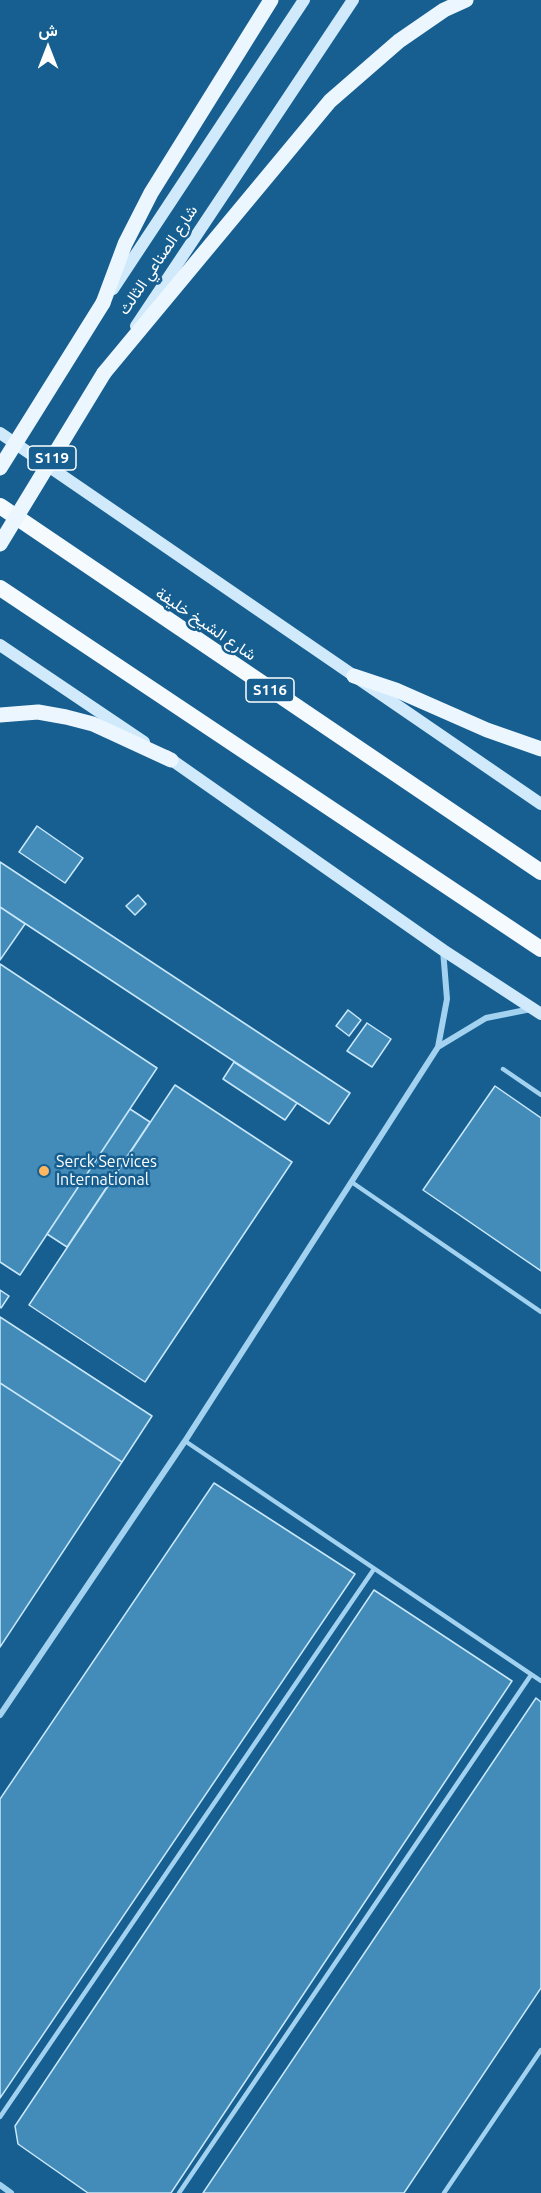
<!DOCTYPE html>
<meta charset="utf-8">
<style>
body{margin:0}
#map{position:relative;width:541px;height:2193px;overflow:hidden;background:#165f90;font-family:Ubuntu,Vazirmatn,sans-serif}
canvas{display:block}
.north{position:absolute;left:18px;top:18px;width:60px;height:60px;-webkit-text-stroke:4px #165f90;paint-order:stroke;rotate:0deg;font-size:16px;font-weight:700;line-height:24px;text-align:center;color:#fff}
.north::after{content:'';display:block;margin:auto;width:21px;height:27px;background:#fff;clip-path:polygon(50% 0,100% 100%,50% 72%,0 100%)}
</style>
<div id="map">
<canvas width="541" height="2193"></canvas>
<div class="north">ش</div>
</div>
<script>
const ctx = document.querySelector('canvas').getContext('2d');
ctx.lineJoin = 'round';
function fillPath(path, color) { ctx.fillStyle = color; ctx.fill(path, 'evenodd'); }
const shape = rows => new Path2D(rows.map(r => 'M' + r).join(''));
function stroke(path, color, width, dash) { ctx.strokeStyle = color; ctx.lineWidth = width; ctx.lineCap = dash ? 'butt' : 'round'; ctx.setLineDash(dash || []); ctx.stroke(path); }
function label(font, color, halo, rows, align = 'center') {
  ctx.font = font + ' Ubuntu,Vazirmatn,sans-serif'; ctx.lineWidth = 5; ctx.setLineDash([]); ctx.textBaseline = 'middle'; ctx.strokeStyle = halo; ctx.fillStyle = color; for (const [text, x, y, turn = 0] of rows) {
    ctx.save(); ctx.translate(x, y); ctx.rotate((+turn || 0) * Math.PI / 180); ctx.textAlign = isNaN(turn) ? turn : align; if (halo) ctx.strokeText(text, 0, 0); ctx.fillText(text, 0, 0); ctx.restore();
  }
}
const building = shape([
 [37,826,83,858,65,883,19,852,37,826],
 [0,862,350,1093,329,1124,0,907,0,862],
 [138,895,146,904,135,915,126,906,138,895],
 [0,907,25,924,0,960,0,907],
 [0,964,157,1068,20,1275,0,1262,0,964],
 [348,1010,361,1020,349,1036,336,1026,348,1010],
 [367,1023,391,1039,372,1067,347,1051,367,1023],
 [234,1062,297,1103,285,1120,223,1079,234,1062],
 [175,1085,292,1162,145,1382,29,1305,175,1085],
 [495,1086,541,1118,541,1271,423,1190,495,1086],
 [130,1109,150,1122,67,1247,47,1234,130,1109],
 [0,1290,9,1296,1,1308,0,1307,0,1290],
 [0,1317,152,1416,122,1462,0,1383,0,1317],
 [0,1383,122,1462,0,1647,0,1383],
 [214,1483,355,1574,0,2098,0,1799,214,1483],
 [374,1590,512,1681,171,2193,88,2193,18,2144,15,2126,374,1590],
 [536,1698,541,1702,541,1988,404,2193,203,2193,536,1698]
]);
fillPath(building, '#438bb9');
stroke(building, '#c9e8fb', 1.5);
stroke(shape([
 [503,1069,541,1095],
 [353,1183,541,1312],
 [185,1441,541,1681],
 [0,2117,374,1569],
 [179,2193,531,1675],
 [444,2193,541,2050]
]), '#a2d2f0', 4.5);
stroke(shape([
 [438,1047,486,1018,531,1009],
 [0,1715,185,1441,438,1047,447,999,443,950],
 [0,2185,11,2193]
]), '#a2d2f0', 6);
stroke(shape([
 [113,289,304,0],
 [136,326,353,0],
 [0,433,541,804],
 [0,645,144,742],
 [166,756,443,950,541,1014]
]), '#d0eafb', 12);
stroke(shape([
 [103,303,125,244,151,193,271,0],
 [104,373,330,101,399,41,444,10,466,0],
 [354,676,396,690,487,730,541,749],
 [0,715,38,712,66,717,93,724,171,760]
]), '#ebf6ff', 15);
stroke(shape([
 [0,506,541,872],
 [0,588,541,949]
]), '#f5faff', 16);
stroke(shape([
 [0,468,103,303],
 [0,544,104,373]
]), '#ebf6ff', 15);
for (const [x, y, r, color] of [
 [44,1171,6,"#ffb861"]
]) { const dot = new Path2D(); dot.arc(x, y, r, 0, 2 * Math.PI); ctx.fillStyle = color; ctx.fill(dot); stroke(dot, '#165f90', 2); }
for (const [x, y, w] of [
 [52,458,48],
 [270,690,48]
]) { const box = new Path2D(); box.roundRect(x - w / 2, y - 12, w, 24, 4.5); ctx.fillStyle = '#165f90'; ctx.fill(box); stroke(box, '#fff', 1.5); }
label('bold 15px', '#fff', null, [
 ["S119",52,458],
 ["S116",270,690]
]);
label('16px', '#fff', '#165f90', [
 ["شارع الصناعي الثالث",158,260,-56],
 ["شارع الشيخ خليفة",206,624,34]
]);
label('16px', '#fff', '#165f90', [
 ["Serck Services",56,1162],
 ["International",56,1180]
], 'left');
</script>
